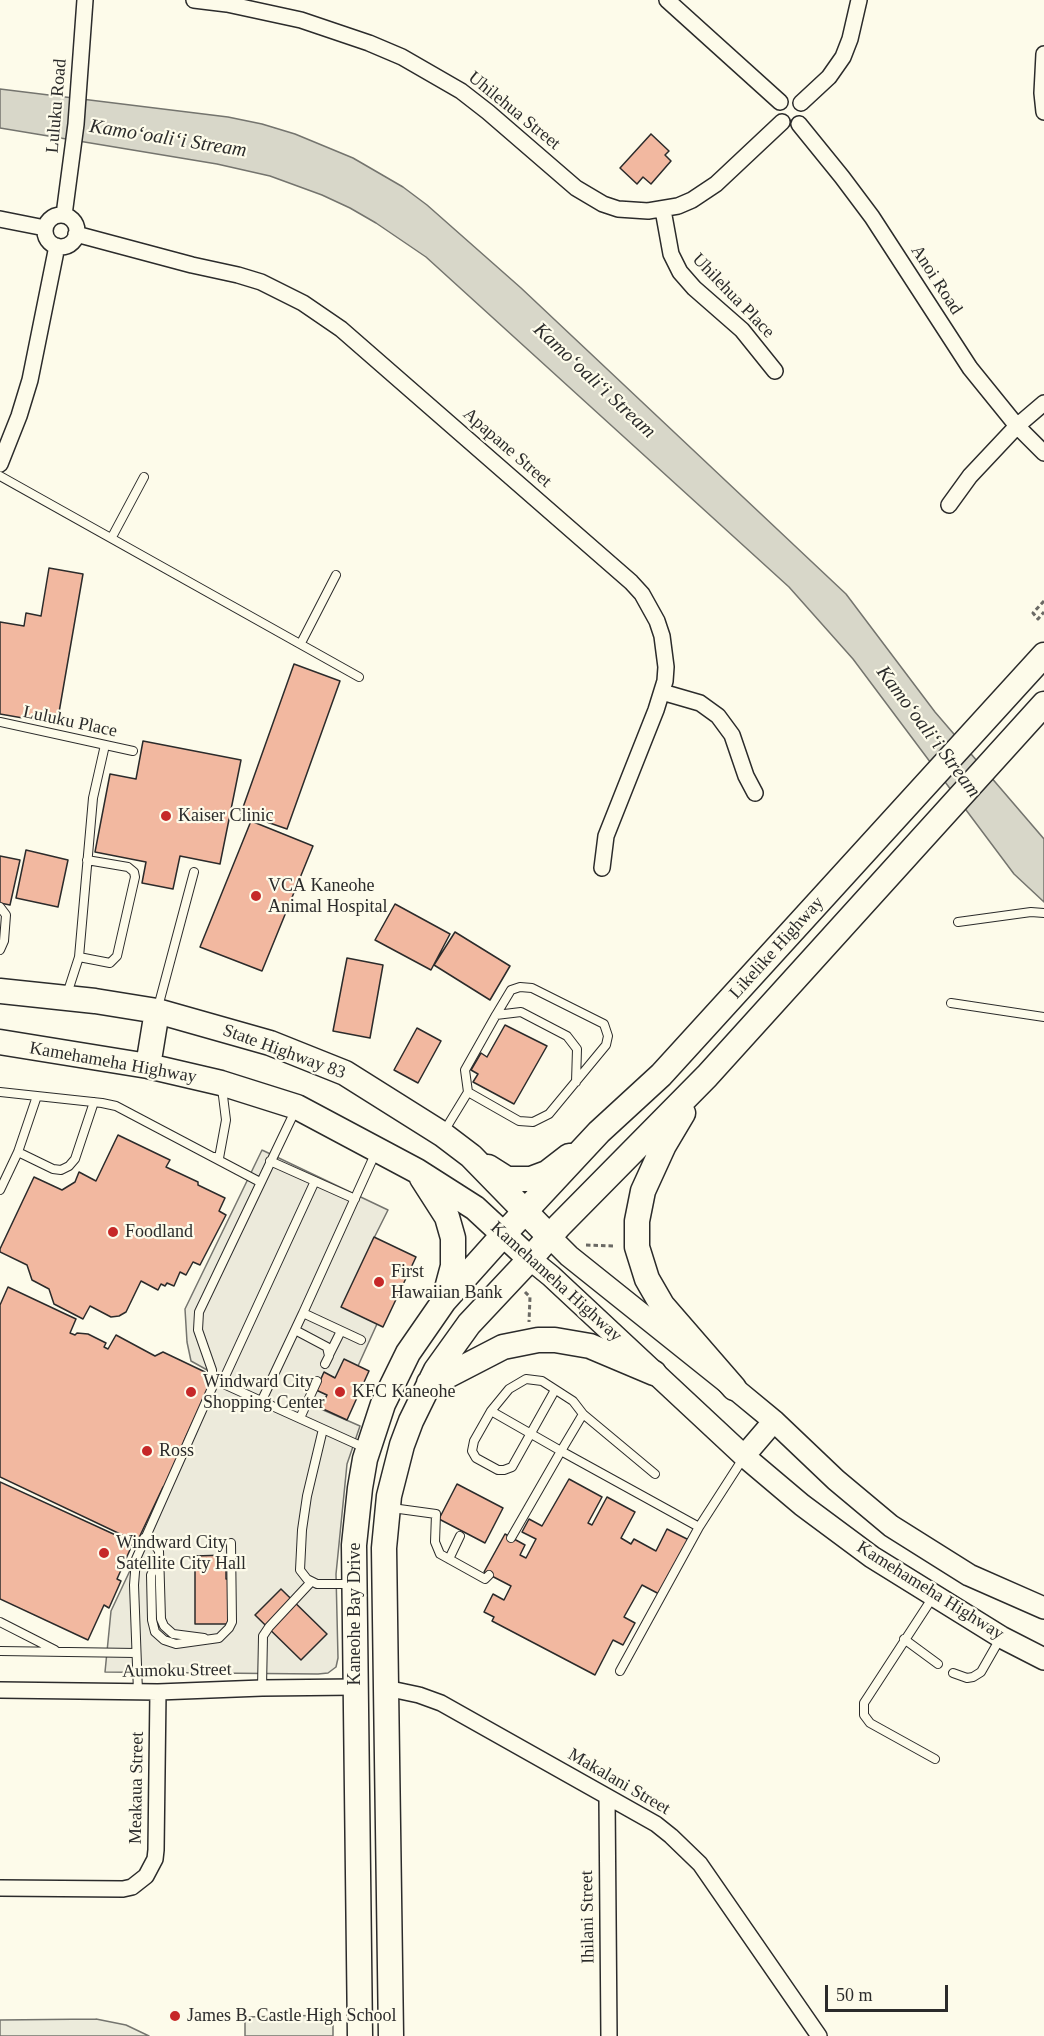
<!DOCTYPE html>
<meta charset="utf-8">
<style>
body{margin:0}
#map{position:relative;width:1044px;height:2036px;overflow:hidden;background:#fdfbea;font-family:Georgia,serif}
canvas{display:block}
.scale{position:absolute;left:825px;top:1985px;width:123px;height:27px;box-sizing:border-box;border:3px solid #2b2b2b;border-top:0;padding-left:8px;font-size:18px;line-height:21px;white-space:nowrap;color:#2b2b2b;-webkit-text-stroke:4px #fdfbea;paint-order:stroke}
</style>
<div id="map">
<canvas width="1044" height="2036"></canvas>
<div class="scale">50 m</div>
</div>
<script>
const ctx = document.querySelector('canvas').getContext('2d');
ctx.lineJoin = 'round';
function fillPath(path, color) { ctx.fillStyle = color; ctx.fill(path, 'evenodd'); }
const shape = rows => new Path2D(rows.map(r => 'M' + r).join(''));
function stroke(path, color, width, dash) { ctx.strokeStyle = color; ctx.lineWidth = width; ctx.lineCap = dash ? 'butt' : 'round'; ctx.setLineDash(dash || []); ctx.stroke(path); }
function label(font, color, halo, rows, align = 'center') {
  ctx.font = font + ' Georgia,serif'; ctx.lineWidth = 4.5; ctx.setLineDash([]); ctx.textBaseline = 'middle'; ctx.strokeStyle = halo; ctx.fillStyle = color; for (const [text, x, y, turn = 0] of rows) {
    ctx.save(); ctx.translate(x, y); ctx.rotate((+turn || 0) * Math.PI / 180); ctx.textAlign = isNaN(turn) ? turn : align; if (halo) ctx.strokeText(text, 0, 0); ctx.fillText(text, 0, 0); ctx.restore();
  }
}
const green = shape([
 [333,2015,333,2036,245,2036,245,2017,333,2015],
 [96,2019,126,2025,149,2036,0,2036,0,2020,96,2019]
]);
fillPath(green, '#ecebdb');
stroke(green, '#74746e', 1.5);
const parking = shape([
 [262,1150,388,1210,374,1238,377,1324,358,1366,335,1378,324,1373,316,1389,327,1395,321,1409,360,1426,347,1464,336,1574,338,1658,336,1667,328,1673,318,1674,105,1672,111,1611,216,1387,209,1371,191,1361,187,1342,185,1309,262,1150]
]);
fillPath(parking, '#eceadb');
stroke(parking, '#74746e', 1.5);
const water = shape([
 [0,89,228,117,262,124,295,134,353,158,403,187,427,205,521,288,846,594,935,712,1044,839,1044,902,1014,874,853,659,789,587,426,257,376,223,350,208,322,195,270,176,217,164,0,128,0,89]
]);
fillPath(water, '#d8d7c9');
stroke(water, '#74746e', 1.5);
const building = shape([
 [651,134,669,151,665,155,671,161,651,184,643,177,637,184,620,168,651,134],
 [49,568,83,574,57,724,0,714,0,622,24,626,26,613,41,616,49,568],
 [294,664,340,681,287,829,241,813,294,664],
 [143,741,241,760,220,864,180,856,173,889,142,883,146,862,95,852,110,774,136,779,143,741],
 [251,821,313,846,262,971,200,947,251,821],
 [26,850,68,860,58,907,16,898,26,850],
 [0,856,20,860,10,905,0,903,0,856],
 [395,904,450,934,431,970,375,940,395,904],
 [455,932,510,966,490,1000,434,965,455,932],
 [347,958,383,965,370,1038,333,1031,347,958],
 [505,1025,547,1046,514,1104,473,1082,478,1074,471,1070,481,1053,487,1057,505,1025],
 [417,1028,441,1041,418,1083,394,1070,417,1028],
 [118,1135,170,1160,166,1167,198,1182,198,1185,225,1198,219,1211,226,1215,200,1265,193,1262,186,1275,180,1272,174,1286,167,1283,165,1286,161,1284,158,1290,141,1281,126,1312,119,1316,111,1317,90,1306,83,1319,54,1304,49,1289,32,1280,27,1265,0,1252,0,1249,34,1177,62,1190,75,1182,79,1172,96,1181,118,1135],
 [374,1237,416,1257,383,1327,341,1307,374,1237],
 [8,1287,76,1319,70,1333,75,1335,77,1333,88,1334,106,1343,104,1347,108,1349,116,1335,155,1356,163,1352,205,1372,209,1387,184,1441,187,1442,165,1488,163,1487,137,1542,0,1477,0,1305,8,1287],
 [344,1359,369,1371,347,1420,321,1408,327,1395,316,1390,324,1372,335,1378,344,1359],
 [569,1479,602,1497,588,1523,592,1525,607,1497,635,1512,621,1538,631,1544,634,1539,656,1551,667,1529,689,1540,661,1595,642,1585,624,1617,635,1623,623,1645,613,1640,595,1675,492,1621,494,1617,484,1612,493,1594,504,1600,511,1586,484,1572,505,1534,525,1545,520,1555,526,1558,536,1539,522,1532,529,1519,542,1526,569,1479],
 [0,1482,133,1543,117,1579,121,1581,109,1608,104,1605,88,1640,0,1599,0,1482],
 [457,1484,503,1508,485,1543,439,1519,457,1484],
 [226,1555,226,1579,230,1579,230,1624,195,1624,195,1556,226,1555],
 [281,1589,327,1634,301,1660,255,1615,281,1589]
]);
fillPath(building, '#f2b8a0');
stroke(building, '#2b2b2b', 1.5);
const service = shape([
 [0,476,359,677],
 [112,537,144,477],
 [301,643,336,575],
 [0,722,133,751],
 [0,907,6,915,4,941,0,950],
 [958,922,1031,912,1044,913],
 [79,957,110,963,117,956,135,877,134,872,128,867,87,860],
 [67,994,79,957,93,798,105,745],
 [951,1003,1044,1017],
 [158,1007,194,872],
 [0,1092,102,1103,116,1106,260,1182],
 [468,1092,519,1121,533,1122,549,1114,606,1045,608,1036,604,1024,532,988,520,987,511,990,496,1015],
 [443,1133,468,1092,465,1070,496,1015,521,1012,567,1036,577,1049,576,1082],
 [18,1152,53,1169,61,1170,69,1166,75,1159,94,1102],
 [214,1157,219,1158,226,1120,222,1088],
 [270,1161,355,1199],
 [0,1190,18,1152,37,1096],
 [295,1330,327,1347,329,1356,325,1364],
 [361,1340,303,1313,375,1154],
 [329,1355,341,1331],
 [217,1381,365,1448],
 [222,1383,315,1181],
 [555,1390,512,1467,504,1470,498,1470,476,1458,472,1451,474,1441,491,1411,509,1389,526,1379,542,1381,573,1401,583,1414,561,1451,699,1527],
 [262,1400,303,1313],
 [491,1411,561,1451,511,1538],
 [583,1414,655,1474],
 [300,1418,317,1381],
 [323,1429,307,1496,302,1530,300,1570,307,1579,317,1584,353,1584],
 [392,1508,436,1514,435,1542,440,1554,485,1579,489,1575],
 [144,1538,153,1542,159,1551,161,1619,164,1626,173,1634,204,1638],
 [159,1557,151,1575,152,1620,155,1632,164,1640,176,1644,219,1638,229,1628,232,1622,231,1543],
 [449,1559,460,1536],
 [933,1597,864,1703,864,1715,870,1723,935,1759],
 [0,1622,55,1650],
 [904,1639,938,1664],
 [0,1651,136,1653],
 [620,1671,699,1527,744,1457],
 [953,1673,967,1678,973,1677,981,1672,1001,1637],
 [262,1688,263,1636,269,1627,311,1582],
 [138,1692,134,1585,136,1559,212,1388,212,1370,198,1330,199,1312,295,1111]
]);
const minor = shape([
 [194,0,227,4,301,20,369,43,402,57,461,91,488,112,576,188,603,204,618,209,648,211,678,206,692,200,716,184,782,122],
 [667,0,780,102],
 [1044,54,1042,93,1044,112],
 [801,103,829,77,843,57,850,39,859,0],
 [799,124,842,177,872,217,970,368,1017,426,1044,453],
 [663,210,671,254,680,272,694,288,742,330,775,371],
 [64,215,76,124,85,0],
 '45 231a16 16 0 1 1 32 0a16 16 0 1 1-32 0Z',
 [0,219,45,228],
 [76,234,192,265,238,275,261,282,303,303,341,329,631,582,642,594,657,621,662,636,666,667,665,681,656,710,606,836,602,868],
 [0,464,19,416,30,380,57,246],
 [949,505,970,476,1017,426,1044,403],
 [662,692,700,703,718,716,732,735,746,776,755,793],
 [386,1688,419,1695,441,1703,656,1824,671,1836,700,1864,819,2036],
 [0,1690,158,1692,262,1688,355,1687],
 [607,1798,609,2036],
 [0,1888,123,1889,132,1887,146,1876,155,1859,156,1850,158,1692]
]);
const secondary = shape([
 [550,1237,569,1256,734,1388,774,1421,836,1480,891,1526,969,1575,1044,1608],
 [530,1259,551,1276,744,1456,802,1505,872,1557,1001,1637,1044,1659],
 [744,1456,774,1421]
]);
const primary = shape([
 [0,991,95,1001,157,1011,270,1043,345,1073,442,1134,471,1156,550,1237],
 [0,1042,148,1066,221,1083,297,1107,417,1171,475,1208,530,1259,469,1324,436,1370,411,1421,402,1445,389,1496,384,1548,391,2036],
 [148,1066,157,1011],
 [488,1167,507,1179,531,1179,547,1173,569,1156],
 [422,1178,447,1217,453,1238,453,1266,445,1296],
 [429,1383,443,1378,503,1347,538,1340,555,1340,590,1346,654,1373],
 [360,2036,354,1545,360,1488,365,1459,383,1404,408,1353,444,1301,503,1235]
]);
const trunk = shape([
 [683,1113,664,1145,643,1191,637,1221,637,1247,647,1279,662,1305,734,1388],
 [503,1235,599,1132,661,1075,1044,655],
 [530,1259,559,1226,707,1076,1044,704]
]);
stroke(service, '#2b2b2b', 10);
stroke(minor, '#2b2b2b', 18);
stroke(secondary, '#2b2b2b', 24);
stroke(primary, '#2b2b2b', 27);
stroke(trunk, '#2b2b2b', 27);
stroke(shape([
 [1044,601,1033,613,1038,619,1044,612],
 [586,1245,615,1246],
 [525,1292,530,1297,529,1322]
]), '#6a6964', 3, [4.5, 3]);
stroke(service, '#fdfbea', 8);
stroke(minor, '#fdfbea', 15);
stroke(secondary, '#fdfbea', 21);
stroke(primary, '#fdfbea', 24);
stroke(trunk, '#fdfbea', 24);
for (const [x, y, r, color] of [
 [166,816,6,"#c62828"],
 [256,896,6,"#c62828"],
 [113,1232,6,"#c62828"],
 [379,1282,6,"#c62828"],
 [191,1392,6,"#c62828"],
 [340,1392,6,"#c62828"],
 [147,1451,6,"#c62828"],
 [104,1553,6,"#c62828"],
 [175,2016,6,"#c62828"]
]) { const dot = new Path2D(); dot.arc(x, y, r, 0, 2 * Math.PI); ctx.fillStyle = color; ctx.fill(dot); stroke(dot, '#fdfbea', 2); }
label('18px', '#2b2b2b', '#fdfbea', [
 ["Luluku Road",57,106,-85],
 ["Uhilehua Street",514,111,39],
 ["Anoi Road",936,280,57],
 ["Uhilehua Place",733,296,46],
 ["Apapane Street",507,448,41],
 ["Luluku Place",70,722,12],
 ["Likelike Highway",777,948,-48],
 ["State Highway 83",284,1052,20],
 ["Kamehameha Highway",113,1063,10],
 ["Kamehameha Highway",556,1282,42],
 ["Kamehameha Highway",930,1591,32],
 ["Kaneohe Bay Drive",355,1614,-90],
 ["Aumoku Street",177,1671,-1],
 ["Makalani Street",619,1782,30],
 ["Meakaua Street",137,1788,-89],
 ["Ihilani Street",588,1917,-91]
]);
label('18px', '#2b2b2b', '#fdfbea', [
 ["Kaiser Clinic",178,816],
 ["VCA Kaneohe",268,886],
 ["Animal Hospital",268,907],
 ["Foodland",125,1232],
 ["First",391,1272],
 ["Hawaiian Bank",391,1293],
 ["Windward City",203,1382],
 ["Shopping Center",203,1403],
 ["KFC Kaneohe",352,1392],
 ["Ross",159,1451],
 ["Windward City",116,1543],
 ["Satellite City Hall",116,1564],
 ["James B. Castle High School",187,2016]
], 'left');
label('italic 20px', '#2b2b2b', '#fdfbea', [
 ["Kamoʻoaliʻi Stream",168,139,9],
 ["Kamoʻoaliʻi Stream",594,381,43],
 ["Kamoʻoaliʻi Stream",928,732,53]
]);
</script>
